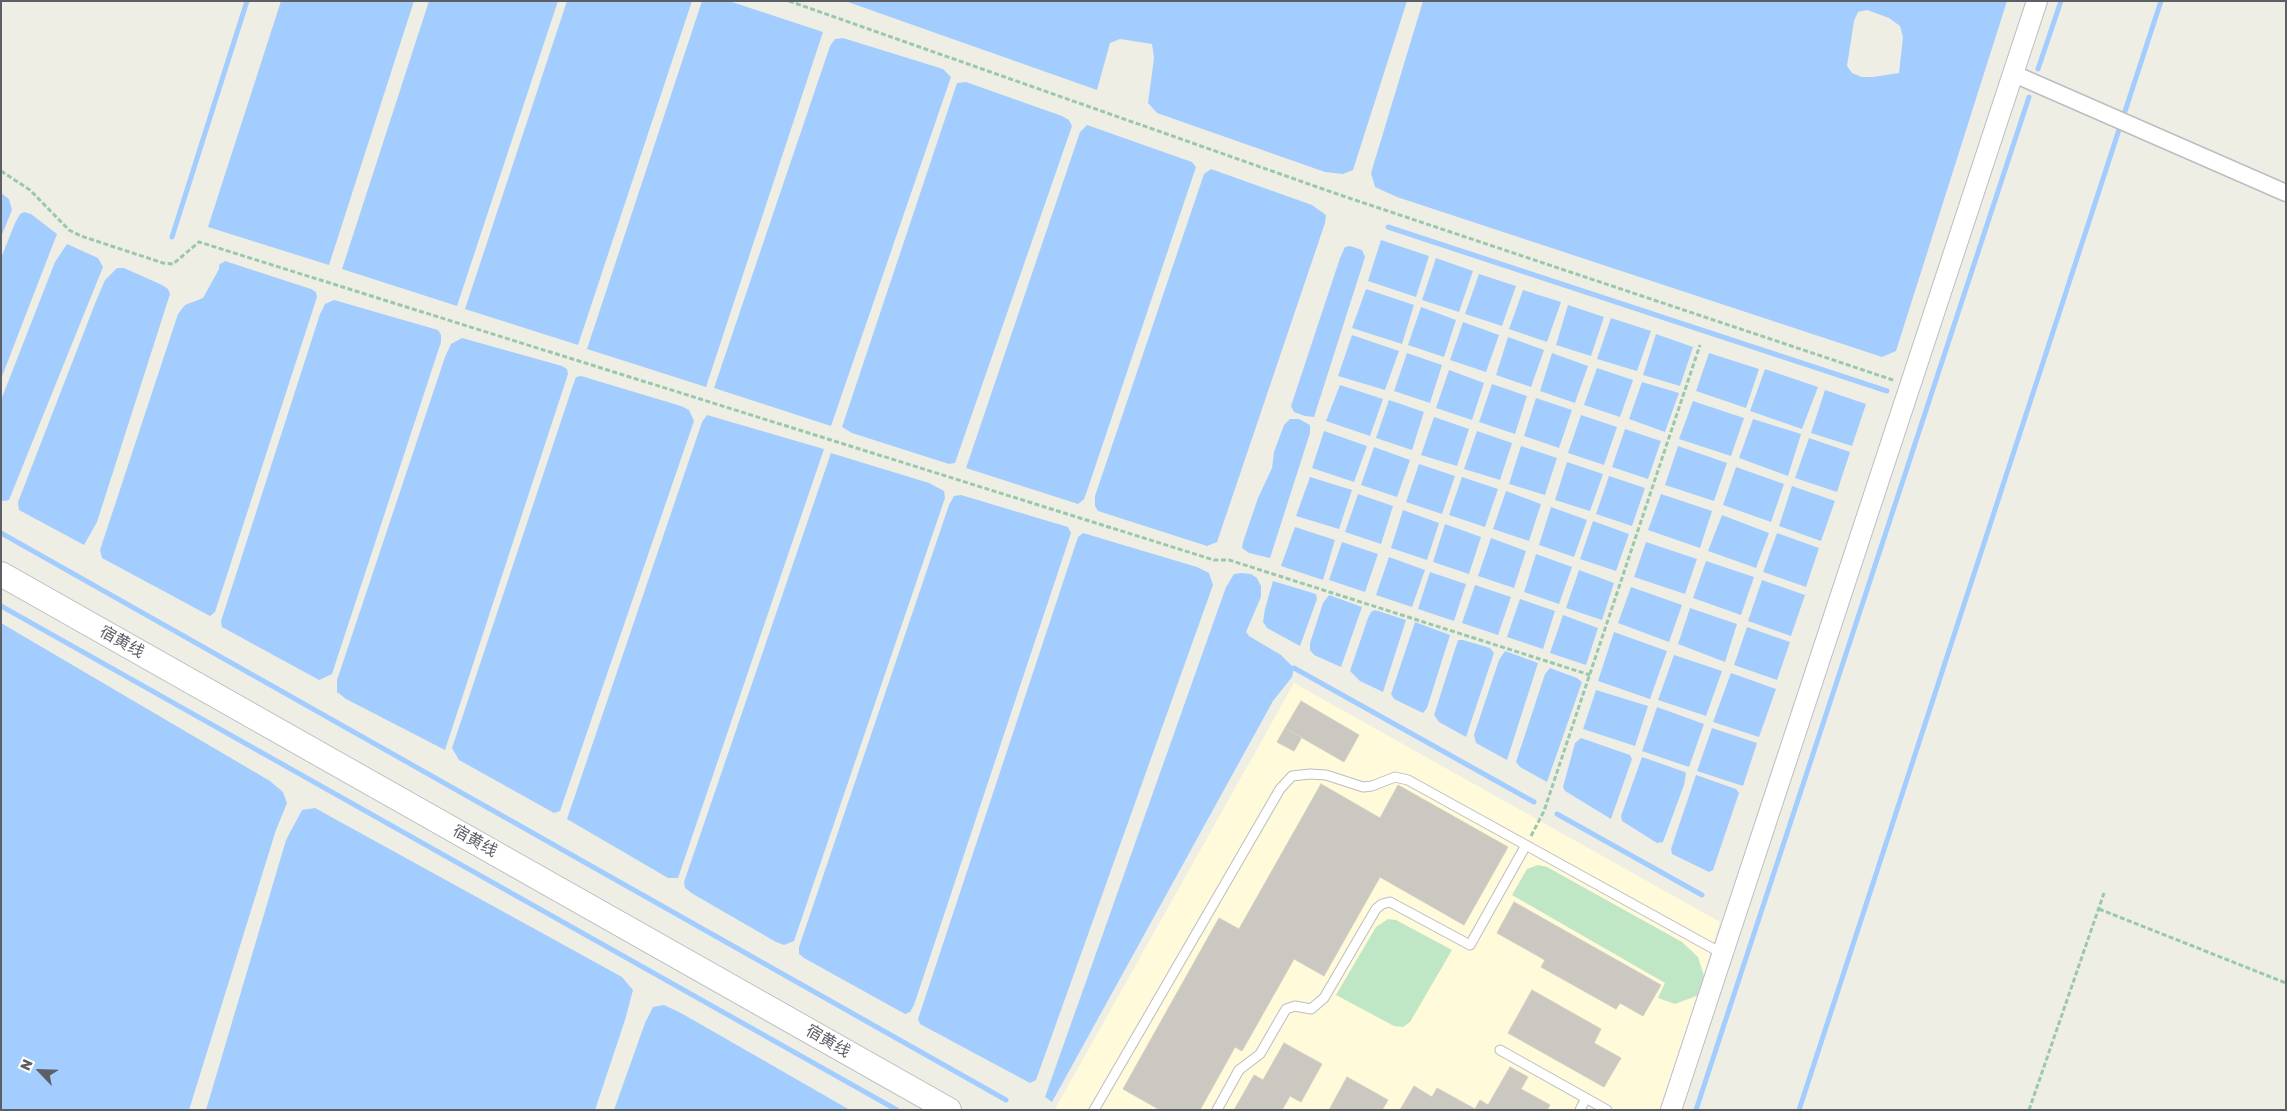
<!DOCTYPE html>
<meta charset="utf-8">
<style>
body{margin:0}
#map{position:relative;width:2287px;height:1111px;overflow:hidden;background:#efeee4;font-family:"Golos Text",sans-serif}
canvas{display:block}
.frame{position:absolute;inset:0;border:2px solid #5c5f65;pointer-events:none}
.north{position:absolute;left:15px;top:1046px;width:50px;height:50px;-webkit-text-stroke:4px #fff;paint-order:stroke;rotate:294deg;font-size:14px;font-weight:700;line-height:20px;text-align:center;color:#5c5f65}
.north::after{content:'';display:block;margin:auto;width:18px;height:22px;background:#5c5f65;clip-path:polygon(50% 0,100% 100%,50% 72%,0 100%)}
</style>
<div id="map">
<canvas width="2287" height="1111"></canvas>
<div class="frame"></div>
<div class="north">N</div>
</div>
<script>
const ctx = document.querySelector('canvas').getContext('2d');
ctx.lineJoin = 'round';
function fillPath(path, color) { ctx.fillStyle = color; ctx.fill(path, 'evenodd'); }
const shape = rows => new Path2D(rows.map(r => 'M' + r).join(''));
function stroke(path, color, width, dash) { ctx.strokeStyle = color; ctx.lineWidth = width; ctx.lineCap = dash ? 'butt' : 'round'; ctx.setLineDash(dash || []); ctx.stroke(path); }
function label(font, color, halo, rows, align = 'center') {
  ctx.font = font + ' "Golos Text","Noto Sans SC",sans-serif'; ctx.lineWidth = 5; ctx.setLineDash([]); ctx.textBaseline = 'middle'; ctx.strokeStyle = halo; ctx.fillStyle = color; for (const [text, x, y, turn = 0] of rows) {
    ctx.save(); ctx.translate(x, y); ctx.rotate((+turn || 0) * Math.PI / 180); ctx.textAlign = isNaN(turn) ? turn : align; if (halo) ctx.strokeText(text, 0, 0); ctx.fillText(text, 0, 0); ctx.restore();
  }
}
fillPath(shape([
 [1294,683,1720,922,1661,1110,1055,1109]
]), '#fefada');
fillPath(shape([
 [1538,865,1547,867,1682,942,1698,957,1704,976,1699,995,1675,1004,1658,998,1665,983,1512,895,1527,869],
 [1388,919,1396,920,1452,950,1410,1022,1403,1027,1394,1026,1336,995,1376,927]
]), '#c0e7c5');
fillPath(shape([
 [281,1,414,1,329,265,208,227],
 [429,1,558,1,457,306,342,269],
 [567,1,692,1,578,345,465,309],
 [702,1,729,1,823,32,706,387,587,349],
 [845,1,1407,1,1353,170,1343,174,1325,172,1157,113,1148,103,1154,58,1152,44,1120,39,1110,43,1097,90],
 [1423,1,2007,1,1896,351,1882,357,1397,197,1375,187,1371,173],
 [1867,10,1889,18,1900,26,1903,37,1899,73,1873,77,1862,77,1852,73,1847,66,1854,21,1858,12],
 [843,38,943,69,951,77,831,426,714,388,830,46,835,39],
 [966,82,1062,116,1069,120,1072,126,955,463,949,464,852,433,842,427,957,83],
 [1087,125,1192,162,1196,167,1087,491,1084,499,1078,504,966,468,1080,132],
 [1211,169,1312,205,1326,215,1325,223,1217,542,1207,546,1098,511,1095,506,1095,496,1204,174],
 [1,193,9,199,12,210,1,237],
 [24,212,31,214,57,234,1,379,1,258,15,223,20,214],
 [1381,240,1429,256,1416,297,1368,281],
 [67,244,98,258,103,267,9,500,3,501,1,500,1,400,55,262],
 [1350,246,1362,250,1365,257,1314,417,1305,416,1294,412,1291,406,1340,258,1345,247],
 [1436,258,1473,271,1459,312,1422,300],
 [225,261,311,289,316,292,317,297,215,612,210,616,102,558,100,550,178,314,185,305,203,298,219,269,219,265],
 [117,268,124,268,162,285,168,289,170,294,97,522,84,545,19,510,18,502,96,301,105,280],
 [1479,274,1516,286,1502,326,1465,314],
 [1366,289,1414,305,1402,344,1352,328],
 [1523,290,1561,302,1547,342,1509,329],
 [334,300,438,330,441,335,441,342,332,674,319,680,222,627,221,621,320,314,325,304],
 [1568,305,1604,317,1591,356,1556,345],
 [1421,307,1456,320,1444,357,1408,345],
 [1611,318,1651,331,1637,371,1597,359],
 [1463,322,1499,335,1486,372,1450,360],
 [1656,334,1693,347,1680,386,1643,375],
 [1352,335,1399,351,1385,390,1338,376],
 [1508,337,1544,350,1531,387,1496,375],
 [462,338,562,366,567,369,568,374,445,750,346,699,337,692,337,680,445,357,451,344],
 [1407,353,1442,365,1430,403,1394,391],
 [1552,353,1588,366,1575,403,1540,391],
 [1709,353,1759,369,1746,408,1696,391],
 [1597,368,1633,380,1620,417,1584,405],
 [1765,369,1818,387,1802,429,1750,411],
 [1449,370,1484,383,1472,420,1436,408],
 [581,376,681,406,689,410,694,421,560,811,554,813,459,760,452,748,572,388,576,377],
 [1642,382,1679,393,1665,432,1629,419],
 [1492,384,1527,396,1515,434,1479,422],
 [1340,385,1383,399,1370,436,1326,421],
 [1825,390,1866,404,1852,446,1811,433],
 [1536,398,1572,410,1559,448,1524,436],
 [1389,400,1424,412,1412,450,1376,438],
 [1693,401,1744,418,1731,456,1679,439],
 [707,415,824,449,678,878,668,878,567,819,702,422],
 [1581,415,1617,427,1604,465,1568,453],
 [1434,417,1469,429,1457,466,1421,455],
 [1290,419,1299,419,1310,425,1310,433,1270,558,1249,553,1242,548,1243,542,1258,498,1272,468,1274,452,1284,425],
 [1753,419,1801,434,1788,476,1739,458],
 [1625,429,1661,441,1648,479,1612,467],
 [1324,431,1367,446,1354,482,1312,468],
 [1477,431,1512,443,1500,480,1464,469],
 [1809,438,1850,452,1837,492,1795,478],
 [1521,446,1557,458,1545,495,1509,484],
 [1678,446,1727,463,1714,501,1665,485],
 [1374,447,1410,460,1397,497,1361,485],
 [831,453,929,483,944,491,945,498,794,941,784,945,776,942,693,894,685,888,684,882],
 [1567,462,1603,474,1590,511,1555,500],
 [1419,464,1455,476,1442,514,1406,502],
 [1736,467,1784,484,1771,522,1723,505],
 [1609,476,1645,488,1632,526,1596,514],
 [1310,477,1352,490,1339,529,1296,516],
 [1462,477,1498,489,1485,527,1449,515],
 [1792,486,1835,501,1821,541,1779,526],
 [1506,491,1541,504,1529,541,1493,529],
 [1358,494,1393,506,1381,544,1345,532],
 [1661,494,1712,511,1700,548,1648,530],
 [961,495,1068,527,1071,533,914,1005,910,1012,905,1014,804,958,799,954,799,947,949,505,954,496],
 [1551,507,1587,520,1574,557,1539,545],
 [1403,510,1439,523,1427,560,1391,548],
 [1722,515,1769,533,1756,568,1708,551],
 [1593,521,1629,534,1616,571,1580,559],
 [1445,524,1481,537,1469,574,1433,562],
 [1295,527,1335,540,1323,580,1281,566],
 [1083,533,1197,567,1209,573,1213,585,1036,1080,1030,1083,920,1024,918,1019,1078,537],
 [1777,533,1819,548,1806,587,1763,572],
 [1491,538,1526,551,1514,588,1478,576],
 [1342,542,1378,554,1365,592,1329,580],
 [1646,542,1697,559,1685,594,1634,577],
 [1536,554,1572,567,1559,604,1524,592],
 [1389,557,1425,570,1412,607,1376,595],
 [1706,561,1754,577,1741,615,1693,598],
 [1579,570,1614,583,1602,620,1566,608],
 [1430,572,1466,584,1454,621,1418,609],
 [1242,573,1251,574,1257,578,1261,586,1261,597,1246,632,1249,636,1281,655,1294,668,1292,677,1273,701,1052,1102,1045,1097,1226,587,1234,574],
 [1762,580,1805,595,1791,636,1748,621],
 [1273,581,1316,594,1317,599,1300,646,1267,628,1263,622,1265,609],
 [1475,585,1511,597,1498,635,1462,623],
 [1631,587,1682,605,1669,642,1618,623],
 [1329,595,1362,607,1341,667,1314,655,1310,650,1310,643,1323,603],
 [1520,599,1555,611,1543,649,1507,637],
 [1690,608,1737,624,1725,662,1678,644],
 [1375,610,1406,620,1383,692,1360,681,1350,671,1368,618,1371,612],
 [1563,615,1598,628,1586,665,1550,653],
 [1415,622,1450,635,1427,708,1423,713,1394,699,1391,694],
 [1,623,270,781,283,792,287,803,276,830,189,1110,1,1110],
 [1747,627,1790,642,1777,680,1734,665],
 [1614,632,1667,651,1650,699,1598,681],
 [1458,640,1463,640,1490,648,1494,653,1466,737,1439,722,1434,715],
 [1505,651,1538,663,1507,760,1476,743,1474,735,1499,660],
 [1674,655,1722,671,1706,716,1658,700],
 [1550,668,1577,678,1582,682,1547,782,1520,767,1516,762,1545,674],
 [1731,673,1776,689,1759,737,1713,722],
 [1596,690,1648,706,1635,746,1583,729],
 [1657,707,1704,724,1689,767,1642,751],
 [1712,728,1757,743,1743,786,1697,771],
 [1581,738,1630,755,1632,759,1611,819,1565,791,1563,787,1575,743],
 [1642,757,1685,772,1686,774,1684,785,1663,842,1657,843,1622,821,1621,816],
 [1696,775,1736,789,1739,793,1713,870,1709,872,1672,854,1671,849],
 [315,808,622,977,633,990,625,1020,595,1110,206,1110,286,840,302,810],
 [664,1005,681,1013,850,1110,614,1110,645,1023,653,1007]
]), '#a4cdff');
stroke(shape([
 [2038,69,2061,1],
 [1388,227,1887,391],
 [172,237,247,1],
 [1,533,1006,1100],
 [1,606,897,1110],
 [1294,668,1534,802],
 [1557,814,1702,895],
 [1696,1110,2029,97],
 [1799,1110,2161,1]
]), '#a4cdff', 5);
const building = shape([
 [1301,701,1359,735,1344,762,1285,728,1301,701],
 [1285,728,1302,737,1294,751,1277,742,1285,728],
 [1321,784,1380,818,1398,785,1508,847,1464,925,1380,877,1324,976,1294,959,1242,1051,1235,1047,1200,1110,1160,1110,1123,1089,1219,918,1239,929,1321,784],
 [1514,902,1661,985,1643,1016,1620,1003,1616,1009,1541,967,1545,960,1497,933,1514,902],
 [1532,990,1601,1029,1594,1043,1621,1058,1604,1087,1508,1033,1532,990],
 [1284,1043,1322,1064,1301,1102,1290,1096,1282,1110,1234,1110,1254,1075,1263,1080,1284,1043],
 [1510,1067,1528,1077,1521,1089,1550,1105,1547,1110,1400,1110,1414,1086,1432,1097,1437,1088,1475,1109,1480,1100,1488,1105,1510,1067],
 [1347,1077,1388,1100,1382,1110,1329,1110,1347,1077]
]);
fillPath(building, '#cac8c1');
stroke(building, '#d4d1c2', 1);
const service = shape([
 [1500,1050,1607,1110],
 [1094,1110,1280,789,1292,776,1310,774,1326,775,1363,787,1372,786,1395,777,1408,780,1723,954],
 [1217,1110,1239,1070,1260,1054,1286,1009,1295,1006,1311,1009,1324,998,1376,909,1382,904,1390,902,1470,945,1526,845],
 [1580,1110,1586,1098]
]);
const minor = shape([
 [2014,74,2286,193]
]);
const tertiary = shape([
 [1671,1110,2037,1]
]);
const secondary = shape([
 [1,574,949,1110]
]);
stroke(service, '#bcbdc3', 11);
stroke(minor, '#bcbdc3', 19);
stroke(tertiary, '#bcbdc3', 22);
stroke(secondary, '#babcc3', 26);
stroke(shape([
 [789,1,1340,195,1893,380],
 [1,171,30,190,69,230,81,236,163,263,173,264,199,242,1214,560,1229,560,1590,675],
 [1531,836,1544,811,1700,345],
 [2099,909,2286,983],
 [2029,1110,2104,893]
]), '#99c8ac', 3, [5, 2.5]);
stroke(service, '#fff', 9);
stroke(minor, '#fff', 16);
stroke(tertiary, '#fff', 20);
stroke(secondary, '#fff', 24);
label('16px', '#5c5f65', '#fff', [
 ["宿黄线",122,642,29],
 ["宿黄线",475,841,29],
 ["宿黄线",828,1041,30]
]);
</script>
